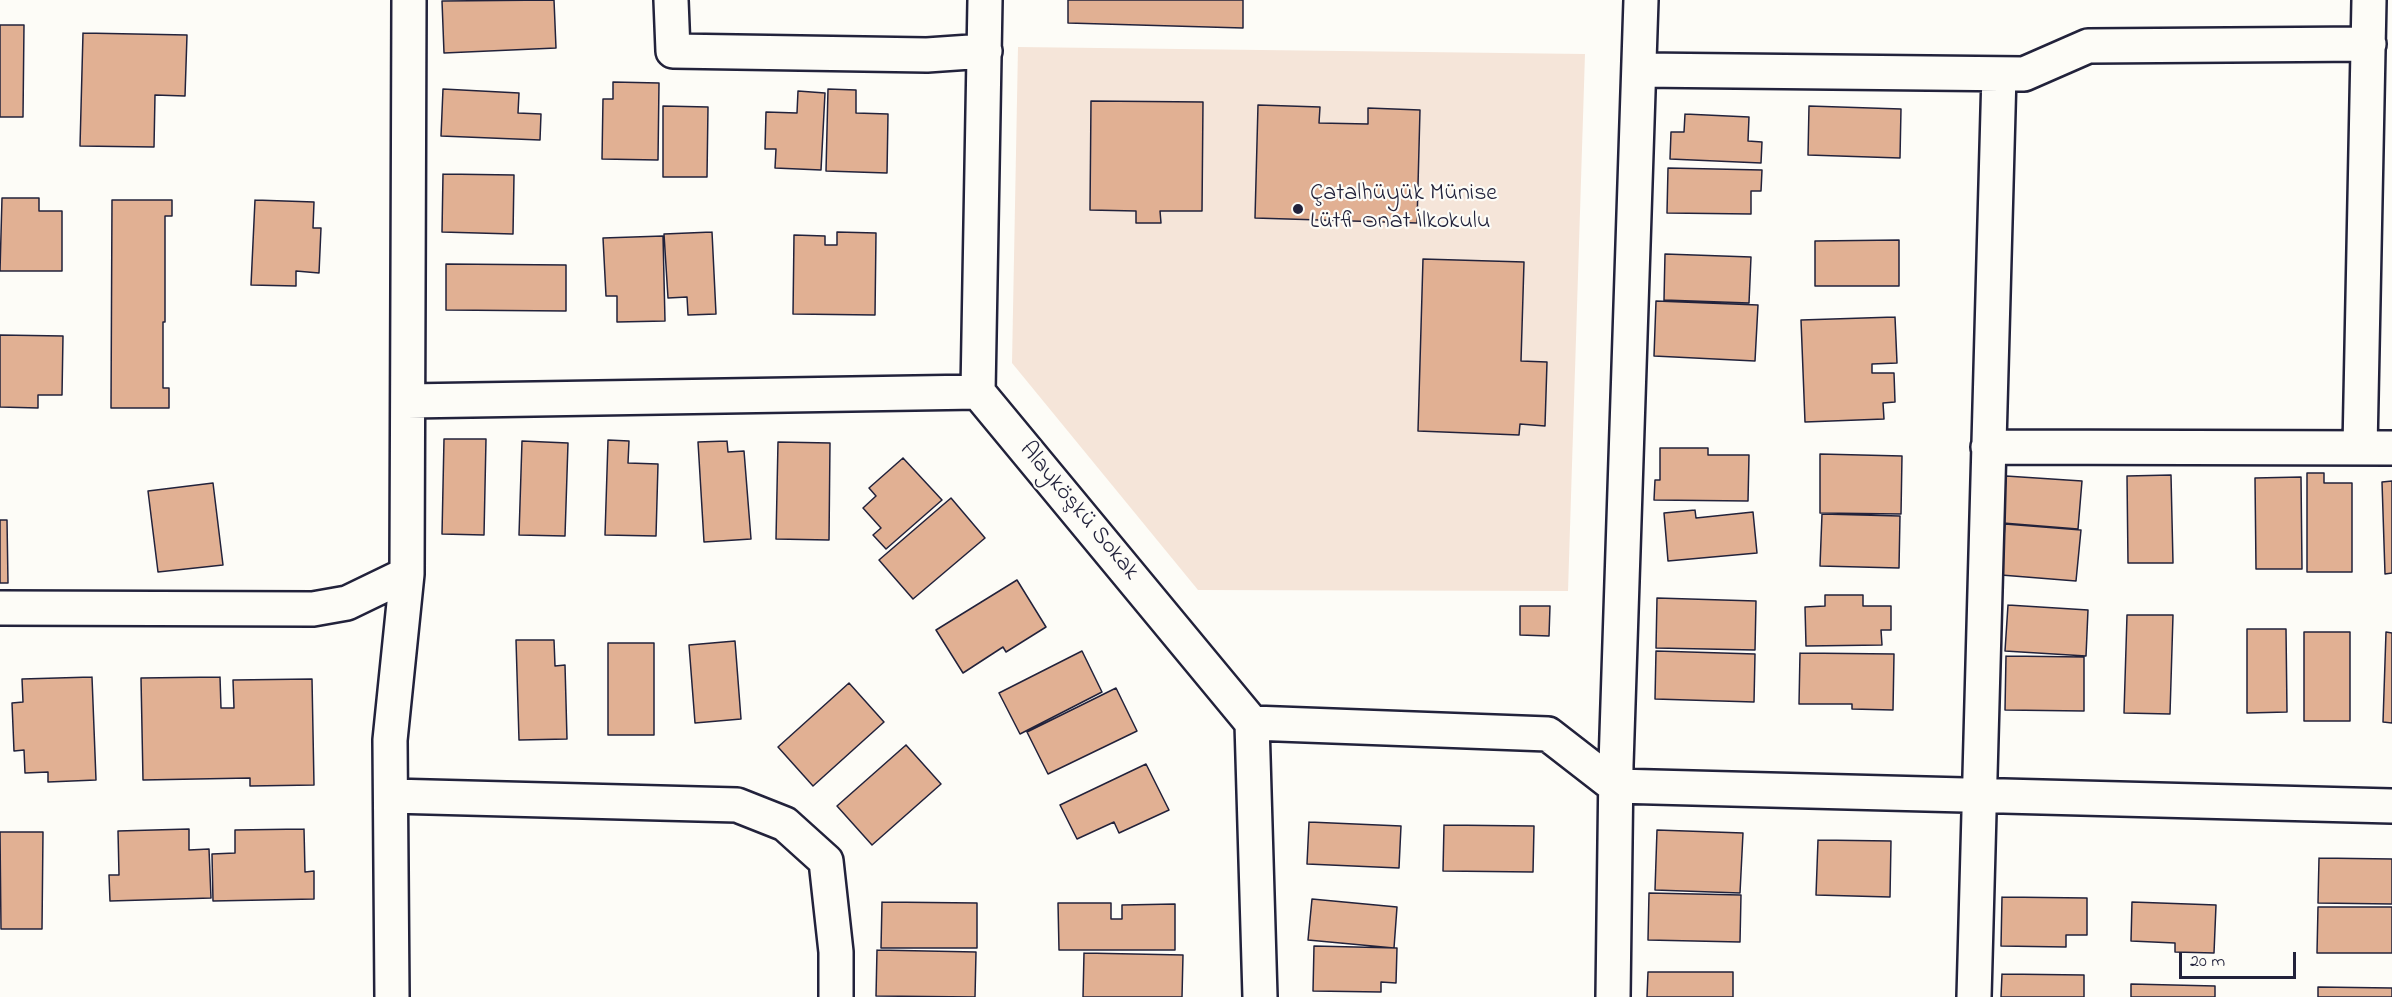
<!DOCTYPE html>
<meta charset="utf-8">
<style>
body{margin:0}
#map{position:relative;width:2392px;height:997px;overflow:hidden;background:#fdfcf7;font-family:"Indie Flower",sans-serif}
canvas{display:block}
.scale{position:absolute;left:2179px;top:952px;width:117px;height:27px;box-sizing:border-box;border:3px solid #22223b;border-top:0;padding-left:8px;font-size:18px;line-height:21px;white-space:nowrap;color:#22223b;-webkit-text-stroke:4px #fdfcf7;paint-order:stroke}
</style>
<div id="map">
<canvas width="2392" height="997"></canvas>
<div class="scale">20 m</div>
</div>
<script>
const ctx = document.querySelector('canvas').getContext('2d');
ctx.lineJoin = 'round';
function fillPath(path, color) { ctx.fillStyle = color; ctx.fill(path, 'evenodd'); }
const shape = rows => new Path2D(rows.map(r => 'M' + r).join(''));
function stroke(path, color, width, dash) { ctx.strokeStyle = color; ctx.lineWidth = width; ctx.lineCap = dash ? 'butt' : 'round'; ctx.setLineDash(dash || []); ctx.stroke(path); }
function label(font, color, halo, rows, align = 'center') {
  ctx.font = font + ' "Indie Flower",sans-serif'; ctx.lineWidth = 4.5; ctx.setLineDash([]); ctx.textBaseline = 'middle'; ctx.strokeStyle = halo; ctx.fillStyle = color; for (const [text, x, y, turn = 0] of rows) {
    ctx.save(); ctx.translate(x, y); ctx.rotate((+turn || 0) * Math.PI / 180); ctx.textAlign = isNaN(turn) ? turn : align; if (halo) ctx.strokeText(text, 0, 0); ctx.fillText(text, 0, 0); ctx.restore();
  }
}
fillPath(shape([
 [1018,47,1585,54,1568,591,1198,590,1012,363]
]), '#f5e5d9');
const building = shape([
 [554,0,556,48,444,53,442,1,554,0],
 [1068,0,1243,0,1243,28,1068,23,1068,0],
 [0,25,24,25,23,117,0,117,0,25],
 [83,33,187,35,185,96,155,95,154,147,80,146,83,33],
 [613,82,659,83,658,160,602,159,603,99,613,99,613,82],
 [443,89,519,93,518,113,541,114,540,140,441,136,443,89],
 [828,89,856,90,856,113,888,114,887,173,826,171,828,89],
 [798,91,825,93,821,170,775,168,776,149,765,149,766,112,797,113,798,91],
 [1091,101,1203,102,1202,211,1160,211,1161,223,1136,223,1136,211,1090,210,1091,101],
 [1258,105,1320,107,1319,123,1368,124,1368,108,1420,110,1417,223,1255,218,1258,105],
 [663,106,708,107,707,177,663,177,663,106],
 [1809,106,1901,109,1900,158,1808,155,1809,106],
 [1685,114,1749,117,1748,141,1762,142,1761,163,1670,159,1671,132,1684,132,1685,114],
 [1668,168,1762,170,1761,191,1751,191,1751,214,1667,213,1668,168],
 [443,174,514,175,513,234,442,232,443,174],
 [2,198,39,198,39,211,62,211,62,271,0,271,2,198],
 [112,200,172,200,172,216,165,216,165,322,163,322,163,388,169,388,169,408,111,408,112,200],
 [255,200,314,202,313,228,321,228,319,273,296,271,296,286,251,285,255,200],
 [712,232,716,314,688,315,687,297,668,298,664,234,712,232],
 [837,232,876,233,875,315,793,314,794,235,825,236,825,245,837,245,837,232],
 [663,236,665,321,617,322,617,296,606,296,603,238,663,236],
 [1899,240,1899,286,1815,286,1815,241,1899,240],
 [1665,254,1751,257,1749,303,1664,300,1665,254],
 [1423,259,1524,262,1521,361,1547,362,1545,426,1520,424,1519,435,1418,431,1423,259],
 [446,264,566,265,566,311,446,310,446,264],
 [1656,301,1758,305,1755,361,1654,356,1656,301],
 [1895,317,1897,363,1872,364,1872,373,1894,373,1895,402,1883,403,1884,419,1805,422,1801,320,1895,317],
 [0,335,63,336,62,395,38,395,38,408,0,407,0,335],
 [444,439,486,439,484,535,442,534,444,439],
 [608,440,629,441,628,463,658,464,656,536,605,535,608,440],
 [522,441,568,443,565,536,519,535,522,441],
 [727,441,728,452,744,451,751,539,704,542,698,442,727,441],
 [778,442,830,443,829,540,776,539,778,442],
 [1660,448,1708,448,1708,455,1749,455,1748,501,1654,500,1655,480,1660,480,1660,448],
 [1820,454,1902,456,1901,514,1820,513,1820,454],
 [903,458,942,500,886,549,873,535,881,528,863,508,876,496,869,488,903,458],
 [2307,473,2324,473,2324,483,2352,483,2352,572,2307,572,2307,473],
 [2171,475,2173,563,2128,563,2127,476,2171,475],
 [2006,476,2082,481,2078,529,2003,523,2006,476],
 [2301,477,2302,569,2256,569,2255,478,2301,477],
 [2392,481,2392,573,2385,574,2382,482,2392,481],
 [213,483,223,565,158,572,148,491,213,483],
 [951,498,985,538,913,599,879,560,951,498],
 [1695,510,1696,518,1753,512,1757,553,1668,561,1664,513,1695,510],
 [1822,514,1900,516,1899,568,1820,566,1822,514],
 [0,520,7,520,8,583,0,583,0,520],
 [2005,524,2081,530,2076,581,2001,575,2005,524],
 [1017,580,1046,627,1006,652,1003,647,963,673,936,630,1017,580],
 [1825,595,1863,595,1863,606,1891,606,1891,630,1881,630,1882,645,1806,646,1805,607,1825,606,1825,595],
 [1657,598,1756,601,1755,650,1656,648,1657,598],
 [2008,605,2088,610,2086,656,2005,651,2008,605],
 [1520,606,1550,606,1549,636,1520,635,1520,606],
 [2127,615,2173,615,2170,714,2124,713,2127,615],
 [2247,629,2286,629,2287,712,2247,713,2247,629],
 [2304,632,2350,632,2350,721,2304,721,2304,632],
 [2386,632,2392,633,2392,723,2383,722,2386,632],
 [516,640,554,640,555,666,565,665,567,739,519,740,516,640],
 [735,641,741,719,695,723,689,645,735,641],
 [608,643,654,643,654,735,608,735,608,643],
 [1082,651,1102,692,1020,734,999,693,1082,651],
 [1656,651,1755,654,1754,702,1655,699,1656,651],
 [1800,653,1894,654,1893,710,1852,709,1852,704,1799,704,1800,653],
 [2006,656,2084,657,2084,711,2005,710,2006,656],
 [92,677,96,780,48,782,48,772,25,773,24,750,14,751,12,703,23,702,22,679,92,677],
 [220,677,221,708,234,708,233,680,312,679,314,785,250,786,250,778,143,780,141,678,220,677],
 [849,683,884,722,813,786,778,747,849,683],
 [1116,688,1137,731,1048,774,1027,732,1116,688],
 [906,745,941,784,872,845,837,806,906,745],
 [1146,764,1169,810,1119,833,1114,822,1077,839,1060,805,1146,764],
 [1309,822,1401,826,1399,868,1307,864,1309,822],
 [1444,825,1534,826,1533,872,1443,871,1444,825],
 [189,829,189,850,209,849,211,898,110,901,109,875,119,875,118,831,189,829],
 [304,829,305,872,314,871,314,899,213,901,212,854,235,853,235,830,304,829],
 [1657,830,1743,833,1740,893,1655,890,1657,830],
 [0,832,43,832,42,929,1,929,0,832],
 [1818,840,1891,841,1890,897,1816,895,1818,840],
 [2319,858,2392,859,2392,904,2318,903,2319,858],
 [1649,893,1741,895,1740,942,1648,940,1649,893],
 [2002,897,2087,898,2087,935,2066,935,2066,947,2001,946,2002,897],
 [1312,899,1397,907,1394,948,1308,940,1312,899],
 [882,902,977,903,977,948,881,948,882,902],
 [2132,902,2216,905,2214,953,2175,952,2175,943,2131,941,2132,902],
 [1058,903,1111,903,1111,919,1122,919,1122,905,1175,904,1175,950,1059,950,1058,903],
 [2318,907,2392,907,2392,953,2317,953,2318,907],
 [1314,946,1397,948,1396,983,1381,982,1381,992,1313,991,1314,946],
 [877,950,976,952,975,997,876,996,877,950],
 [1084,953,1183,955,1182,997,1083,997,1084,953],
 [1648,972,1733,972,1733,997,1647,997,1648,972],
 [2002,974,2084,975,2084,997,2001,997,2002,974],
 [2131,984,2215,986,2215,997,2131,997,2131,984],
 [2318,987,2392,988,2392,997,2318,997,2318,987]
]);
fillPath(building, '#e1b093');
stroke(building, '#22223b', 1.5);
const street = shape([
 [671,0,673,51,927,55,985,51],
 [985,0,978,392,1252,723,1260,997],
 [1640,70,2024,74,2088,46,2369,44],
 [408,401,978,392],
 [1988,447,2392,448],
 [2360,448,2369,0],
 [0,608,313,609,347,603,407,574],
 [1252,723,1548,734,1615,786,2392,806],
 [391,796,737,805,785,824,826,861,836,952,836,997],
 [392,997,390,740,407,574,409,0],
 [1613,997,1616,765,1641,0],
 [1974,997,1999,74]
]);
stroke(street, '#22223b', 38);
stroke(street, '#fdfcf7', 33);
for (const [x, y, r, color] of [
 [1298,209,6,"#22223b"]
]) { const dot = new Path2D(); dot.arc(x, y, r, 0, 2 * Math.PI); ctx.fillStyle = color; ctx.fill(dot); stroke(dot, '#fdfcf7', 2); }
label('24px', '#22223b', '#fdfcf7', [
 ["Çatalhüyük Münise",1310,195],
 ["Lütfi Onat İlkokulu",1310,223]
], 'left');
label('24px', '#22223b', '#fdfcf7', [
 ["Alayköşkü Sokak",1078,512,50]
]);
</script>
